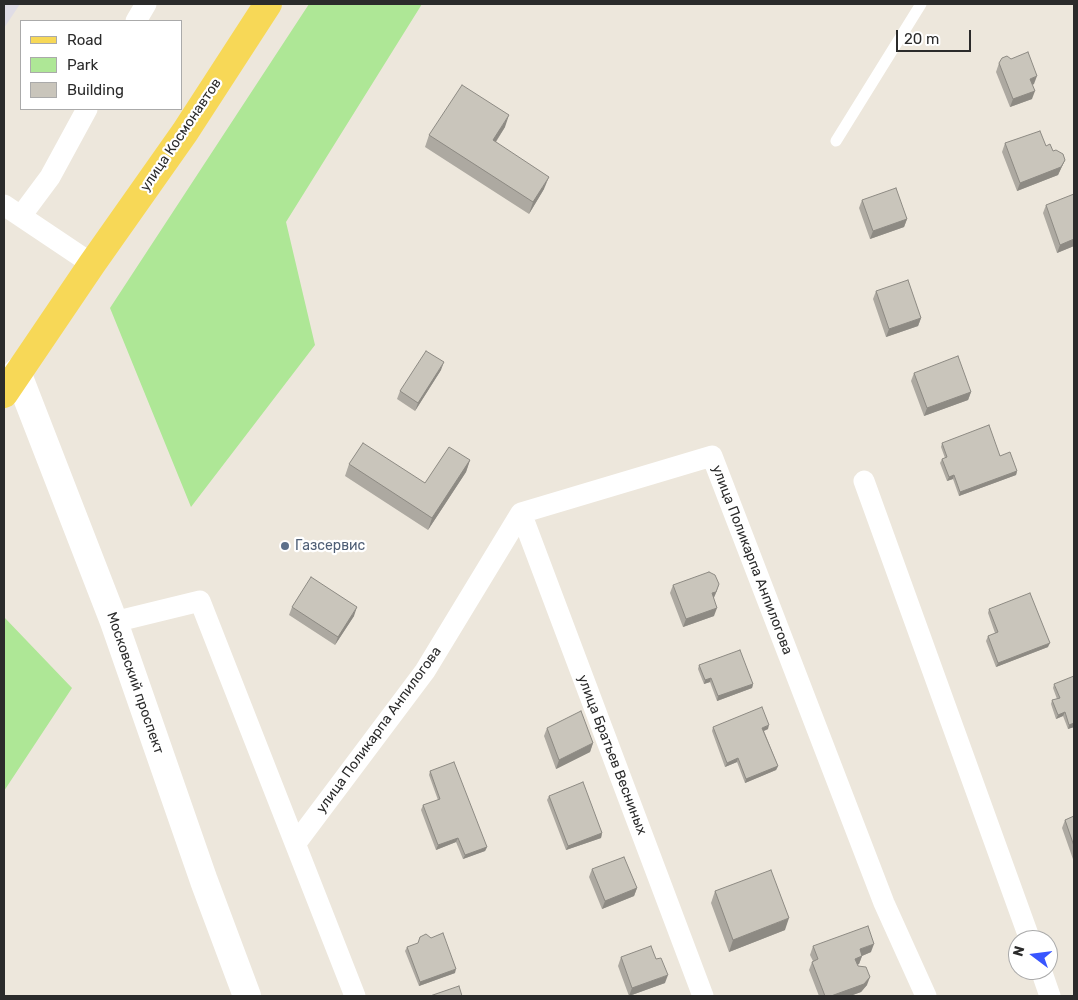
<!DOCTYPE html>
<meta charset="utf-8">
<style>
body{margin:0}
#map{position:relative;width:1078px;height:1000px;overflow:hidden;background:#ede7dc;font-family:Rubik,sans-serif}
canvas{display:block}
.frame{position:absolute;inset:0;border:5px solid #2b2b2b;pointer-events:none}
.legend{position:absolute;left:20px;top:20px;width:162px;height:90px;box-sizing:border-box;background:#fff;border:1px solid #aaa;margin:0;padding:6px 9px;list-style:none;font-size:15px;color:#2b2b2b}
.legend li{display:flex;align-items:center;gap:10px;height:25px}
.legend b{width:25px;border:1px solid #aaa}
.north{position:absolute;left:1008px;top:930px;width:50px;height:50px;box-sizing:border-box;background:#fff;border:1px solid #aaa;border-radius:50%;rotate:285deg;font-size:14px;font-weight:700;line-height:20px;text-align:center;color:#2b2b2b}
.north::after{content:'';display:block;margin:auto;width:18px;height:22px;background:#3855ff;clip-path:polygon(50% 0,100% 100%,50% 72%,0 100%)}
.scale{position:absolute;left:896px;top:30px;width:75px;height:22px;box-sizing:border-box;border:2px solid #2b2b2b;border-top:0;padding-left:6px;font-size:15px;line-height:18px;white-space:nowrap;color:#2b2b2b;-webkit-text-stroke:4px #fff;paint-order:stroke}
</style>
<div id="map">
<canvas width="1078" height="1000"></canvas>
<div class="frame"></div>
<ul class="legend">
<li><b style="height:6px;background:#f7d857"></b>Road</li>
<li><b style="height:14px;background:#aee796"></b>Park</li>
<li><b style="height:14px;background:#c9c5bb"></b>Building</li>
</ul>
<div class="north">N</div>
<div class="scale">20 m</div>
</div>
<script>
const ctx = document.querySelector('canvas').getContext('2d');
ctx.lineJoin = 'round';
function fillPath(path, color) { ctx.fillStyle = color; ctx.fill(path, 'evenodd'); }
const shape = rows => new Path2D(rows.map(r => 'M' + r).join(''));
function stroke(path, color, width, dash) { ctx.strokeStyle = color; ctx.lineWidth = width; ctx.lineCap = dash ? 'butt' : 'round'; ctx.setLineDash(dash || []); ctx.stroke(path); }
function label(font, color, halo, rows, align = 'center') {
  ctx.font = font + ' Rubik,sans-serif'; ctx.lineWidth = 4.5; ctx.setLineDash([]); ctx.textBaseline = 'middle'; ctx.strokeStyle = halo; ctx.fillStyle = color; for (const [text, x, y, turn = 0] of rows) {
    ctx.save(); ctx.translate(x, y); ctx.rotate((+turn || 0) * Math.PI / 180); ctx.textAlign = isNaN(turn) ? turn : align; if (halo) ctx.strokeText(text, 0, 0); ctx.fillText(text, 0, 0); ctx.restore();
  }
}
fillPath(shape([
 [4,4,20,4,4,28]
]), '#e0dde6');
fillPath(shape([
 [309,4,422,4,286,222,315,345,191,507,110,308],
 [4,617,72,688,4,791]
]), '#aee796');
stroke(shape([
 [836,141,921,4]
]), '#fff', 11);
stroke(shape([
 [136,21,146,4],
 [4,205,92,264],
 [21,216,50,177,87,109],
 [864,481,1030,940],
 [521,513,703,996],
 [114,622,200,601,355,996],
 [296,843,425,671,521,513,712,456,884,903,926,996],
 [1041,970,1050,996]
]), '#fff', 21);
stroke(shape([
 [17,372,114,622,204,881,247,996]
]), '#fff', 28);
stroke(shape([
 [4,394,92,264,185,132,268,4]
]), '#f7d857', 28);
fillPath(shape([
 [999,63,1034,84,1032,85,1032,99,1010,107,996,72],
 [505,127,496,142,544,189,529,214,425,147,429,135],
 [1005,143,1046,146,1065,160,1058,175,1017,191,1002,152],
 [862,200,907,219,904,227,870,239,859,208],
 [1046,205,1074,246,1057,253,1043,213],
 [876,291,921,318,918,326,886,337,873,299],
 [441,370,415,411,397,399,400,391],
 [914,373,971,392,968,400,924,416,911,381],
 [942,443,1000,456,1017,471,1016,475,959,496,953,479,947,481,940,463,942,459,945,458,941,447],
 [470,460,466,472,428,530,345,476,349,464,425,483],
 [673,585,714,598,714,616,683,627,670,593],
 [292,607,354,616,335,645,289,615],
 [989,609,1048,647,996,667,986,641,988,636,995,633,988,613],
 [699,665,753,684,752,688,717,701,710,682,704,684,698,669],
 [1054,684,1074,727,1068,729,1063,716,1056,719,1051,704,1052,700,1057,699,1053,688],
 [713,727,768,729,764,731,778,766,776,770,745,783,737,762,725,767,712,731],
 [547,728,593,743,590,752,556,769,544,736],
 [430,771,487,847,485,851,463,859,456,842,436,850,421,810,423,805,438,800,429,775],
 [549,796,602,833,601,838,566,850,547,800],
 [1074,816,1074,862,1062,828,1065,820],
 [592,869,637,888,634,896,602,909,589,877],
 [715,891,785,930,729,952,711,903],
 [813,946,871,952,862,956,859,964,857,965,867,985,861,992,850,996,819,996,809,970,812,962,813,961,810,955],
 [407,947,455,973,419,986,405,951],
 [621,957,665,983,629,996,618,966]
]), '#ada9a1');
fillPath(shape([
 [1037,76,1034,84,1027,87,1030,79],
 [1035,91,1032,99,1010,107,1013,99],
 [509,115,505,127,489,152,493,140],
 [1065,160,1058,175,1017,191,1020,183],
 [549,177,544,189,529,214,533,202],
 [907,219,904,227,870,239,873,231],
 [1074,239,1074,246,1057,253,1060,245],
 [921,318,918,326,886,337,889,329],
 [444,362,441,370,415,411,418,403],
 [971,392,968,400,924,416,927,408],
 [470,460,466,472,428,530,432,518],
 [1017,471,1016,475,959,496,960,492],
 [954,475,953,479,947,481,949,477],
 [719,584,716,593,713,600,712,593],
 [357,607,354,616,335,645,338,637],
 [717,608,714,616,683,627,686,619],
 [1050,643,1048,647,996,667,998,663],
 [711,678,710,682,704,684,705,680],
 [753,684,752,688,717,701,718,696],
 [1065,712,1063,716,1056,719,1058,715],
 [1074,723,1074,727,1068,729,1069,725],
 [769,725,768,729,761,732,762,728],
 [593,743,590,752,556,769,559,760],
 [738,758,737,762,725,767,727,763],
 [778,766,776,770,745,783,746,779],
 [602,833,601,838,566,850,568,846],
 [458,838,456,842,436,850,438,845],
 [487,847,485,851,463,859,465,855],
 [637,888,634,896,602,909,605,901],
 [789,918,785,930,729,952,733,940],
 [874,944,871,952,857,958,860,949],
 [862,956,859,964,852,967,855,959],
 [456,969,455,973,419,986,420,982],
 [668,975,665,983,629,996,632,988],
 [870,977,867,985,861,992,850,996,831,996]
]), '#8d8a83');
const building = shape([
 [1028,52,1037,76,1030,79,1035,91,1013,99,999,63,1002,58,1007,56,1011,59,1028,52],
 [462,85,509,115,493,140,549,177,533,202,429,135,462,85],
 [1040,131,1046,146,1050,144,1053,151,1056,150,1063,154,1065,160,1061,167,1020,183,1005,143,1040,131],
 [896,188,907,219,873,231,862,200,896,188],
 [1074,194,1074,239,1060,245,1046,205,1074,194],
 [908,280,921,318,889,329,876,291,908,280],
 [426,351,444,362,418,403,400,391,426,351],
 [958,356,971,392,927,408,914,373,958,356],
 [989,425,1000,456,1010,452,1017,471,960,492,954,475,949,477,942,459,947,457,942,443,989,425],
 [363,443,425,483,449,447,470,460,432,518,349,464,363,443],
 [709,572,715,575,719,584,716,592,712,593,717,608,686,619,673,585,709,572],
 [311,577,357,607,338,637,292,607,311,577],
 [1030,593,1050,643,998,663,988,636,998,632,989,609,1030,593],
 [740,650,753,684,718,696,711,678,705,680,699,665,740,650],
 [1074,676,1074,723,1069,725,1065,712,1058,715,1052,700,1060,698,1054,684,1074,676],
 [762,707,769,725,762,728,778,766,746,779,738,758,727,763,713,727,762,707],
 [581,711,593,743,559,760,547,728,581,711],
 [454,762,487,847,465,855,458,838,438,845,423,805,440,799,430,771,454,762],
 [583,782,602,833,568,846,549,796,583,782],
 [1074,816,1074,846,1065,820,1074,816],
 [624,857,637,888,605,901,592,869,624,857],
 [771,870,789,918,733,940,715,891,771,870],
 [868,926,874,944,860,949,862,956,855,959,858,966,866,967,870,977,864,984,831,996,825,996,812,962,818,959,813,946,868,926],
 [443,933,456,969,420,982,407,947,418,943,420,937,426,934,431,938,443,933],
 [651,946,656,959,661,958,668,975,632,988,621,957,651,946],
 [459,986,462,996,430,996,459,986]
]);
fillPath(building, '#c9c5bb');
stroke(building, '#8d8a83', 1);
for (const [x, y, r, color] of [
 [285,546,5,"#5c6f8a"]
]) { const dot = new Path2D(); dot.arc(x, y, r, 0, 2 * Math.PI); ctx.fillStyle = color; ctx.fill(dot); stroke(dot, '#fff', 2); }
label('14px', '#2b2b2b', '#fff', [
 ["улица Космонавтов",181,135,-56],
 ["улица Поликарпа Анпилогова",752,560,69],
 ["Московский проспект",135,683,71],
 ["улица Поликарпа Анпилогова",379,730,-54],
 ["улица Братьев Весниных",612,755,69]
]);
label('14px', '#4e5e75', '#fff', [
 ["Газсервис",295,546]
], 'left');
</script>
